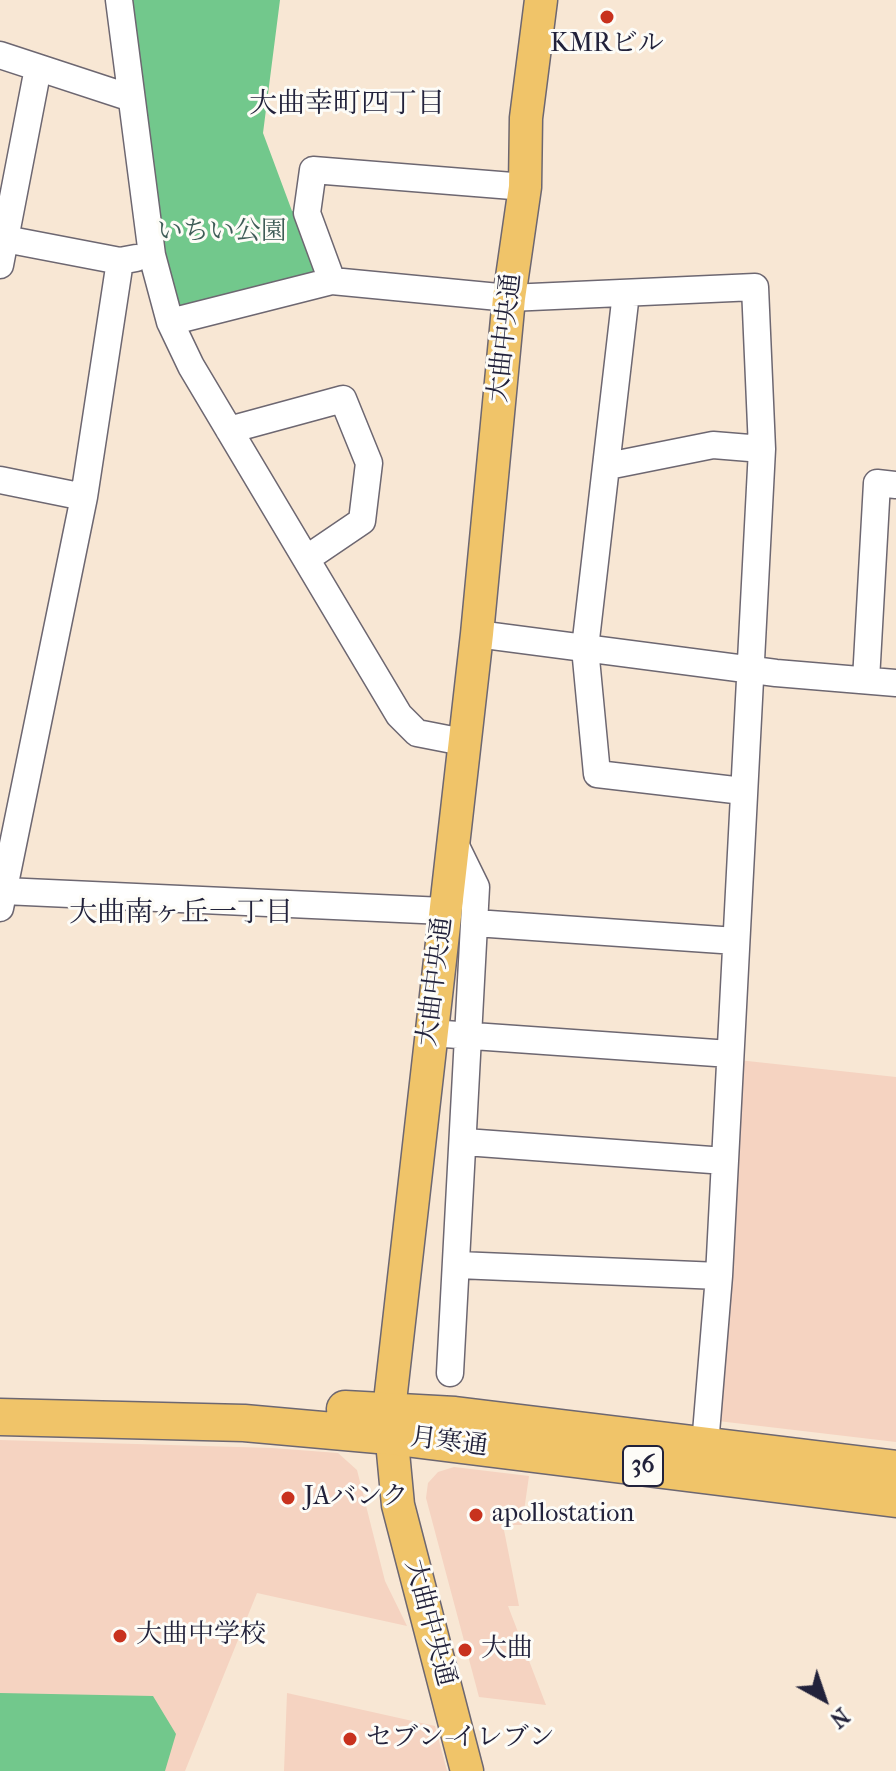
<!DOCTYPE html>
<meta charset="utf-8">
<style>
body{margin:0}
#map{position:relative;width:896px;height:1771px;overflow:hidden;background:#f8e7d4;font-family:"IM FELL French Canon",serif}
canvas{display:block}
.north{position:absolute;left:784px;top:1659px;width:80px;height:80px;-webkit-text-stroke:6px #fdfcf7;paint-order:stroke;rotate:140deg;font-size:22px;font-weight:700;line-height:32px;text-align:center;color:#22223b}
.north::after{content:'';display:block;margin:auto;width:28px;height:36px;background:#22223b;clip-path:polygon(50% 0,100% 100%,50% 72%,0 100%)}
</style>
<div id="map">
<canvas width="896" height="1771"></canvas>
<div class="north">N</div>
</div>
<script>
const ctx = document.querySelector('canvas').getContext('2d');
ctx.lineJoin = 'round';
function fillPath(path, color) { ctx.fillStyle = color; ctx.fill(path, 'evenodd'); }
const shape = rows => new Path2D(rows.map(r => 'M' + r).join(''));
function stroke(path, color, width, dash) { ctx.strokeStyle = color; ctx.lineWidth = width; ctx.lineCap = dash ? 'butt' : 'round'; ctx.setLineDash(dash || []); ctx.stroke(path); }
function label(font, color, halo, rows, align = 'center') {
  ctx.font = font + ' "IM FELL French Canon","Noto Serif JP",serif'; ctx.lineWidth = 6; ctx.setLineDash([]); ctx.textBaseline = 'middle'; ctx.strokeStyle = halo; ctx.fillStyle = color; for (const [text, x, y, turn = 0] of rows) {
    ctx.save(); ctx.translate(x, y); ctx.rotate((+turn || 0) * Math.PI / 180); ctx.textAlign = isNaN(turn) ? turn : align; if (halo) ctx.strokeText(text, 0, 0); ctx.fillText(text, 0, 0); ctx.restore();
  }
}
fillPath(shape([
 [738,1060,896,1077,896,1442,718,1421],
 [0,1440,272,1448,338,1453,357,1470,385,1581,407,1626,257,1593,185,1771,0,1771],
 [454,1467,529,1476,522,1525,503,1525,519,1606,508,1606,546,1705,479,1697,426,1498,428,1483,438,1472],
 [287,1693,435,1726,447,1771,284,1771]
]), '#f5d3c1');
fillPath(shape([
 [119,0,280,0,263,133,292,211,307,213,332,281,170,322],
 [0,1693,153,1696,176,1734,165,1771,0,1771]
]), '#72c88c');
const minor = shape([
 [119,0,152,255,170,322,191,366,399,715,417,733,463,742],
 [0,55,131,98],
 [0,238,120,261,136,258],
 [0,265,38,68],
 [332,281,307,213,313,170,525,187],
 [626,293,585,648,597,774,743,791],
 [170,322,332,281,509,298,755,287,762,449,719,1276,705,1445],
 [229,430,343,399,369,463,362,521,306,559],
 [608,466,713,445,762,449],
 [0,480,84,497],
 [477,634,776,673,896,683],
 [866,680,877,483,896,485],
 [4,891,444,911],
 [0,908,84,497,120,261],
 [475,923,736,941],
 [430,1033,730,1054],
 [465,1142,725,1161],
 [458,1265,719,1276],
 [450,1373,476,887,452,838]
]);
const major = shape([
 [467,1771,398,1505,389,1410,477,634,509,298,525,187,526,118,541,0]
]);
const highway = shape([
 [345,1409,455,1415,896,1469],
 [0,1417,244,1423,389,1436,896,1499]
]);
stroke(minor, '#6d6771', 29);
stroke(major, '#6d6771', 35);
stroke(highway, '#6d6771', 39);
stroke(minor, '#fff', 26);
stroke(major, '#f0c469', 32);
stroke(highway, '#f0c469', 36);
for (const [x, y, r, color] of [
 [607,17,8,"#c8321e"],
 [288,1498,8,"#c8321e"],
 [476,1515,8,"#c8321e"],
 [120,1636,8,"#c8321e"],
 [465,1650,8,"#c8321e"],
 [350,1739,8,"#c8321e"]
]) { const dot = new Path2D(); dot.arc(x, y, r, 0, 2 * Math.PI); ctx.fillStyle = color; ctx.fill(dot); stroke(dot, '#fdfcf7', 3); }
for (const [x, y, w] of [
 [643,1466,40]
]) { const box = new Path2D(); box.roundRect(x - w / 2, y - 20, w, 40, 6); ctx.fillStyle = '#fdfcf7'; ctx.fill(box); stroke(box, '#22223b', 2); }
label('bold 24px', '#22223b', null, [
 ["36",643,1466]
]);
label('26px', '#22223b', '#fdfcf7', [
 ["KMRビル",607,45,"center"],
 ["JAバンク",304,1498],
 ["apollostation",492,1515],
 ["大曲中学校",136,1636],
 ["大曲",481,1650],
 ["セブン-イレブン",366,1739]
], 'left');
label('26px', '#3e5c57', '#fdfcf7', [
 ["いちい公園",222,233]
]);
label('26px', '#22223b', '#fdfcf7', [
 ["大曲中央通",506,338,-84],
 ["大曲中央通",436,982,-83],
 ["月寒通",449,1443,7],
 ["大曲中央通",429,1623,75]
]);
label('28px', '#22223b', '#fdfcf7', [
 ["大曲幸町四丁目",347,105],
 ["大曲南ヶ丘一丁目",181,914]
]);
</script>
